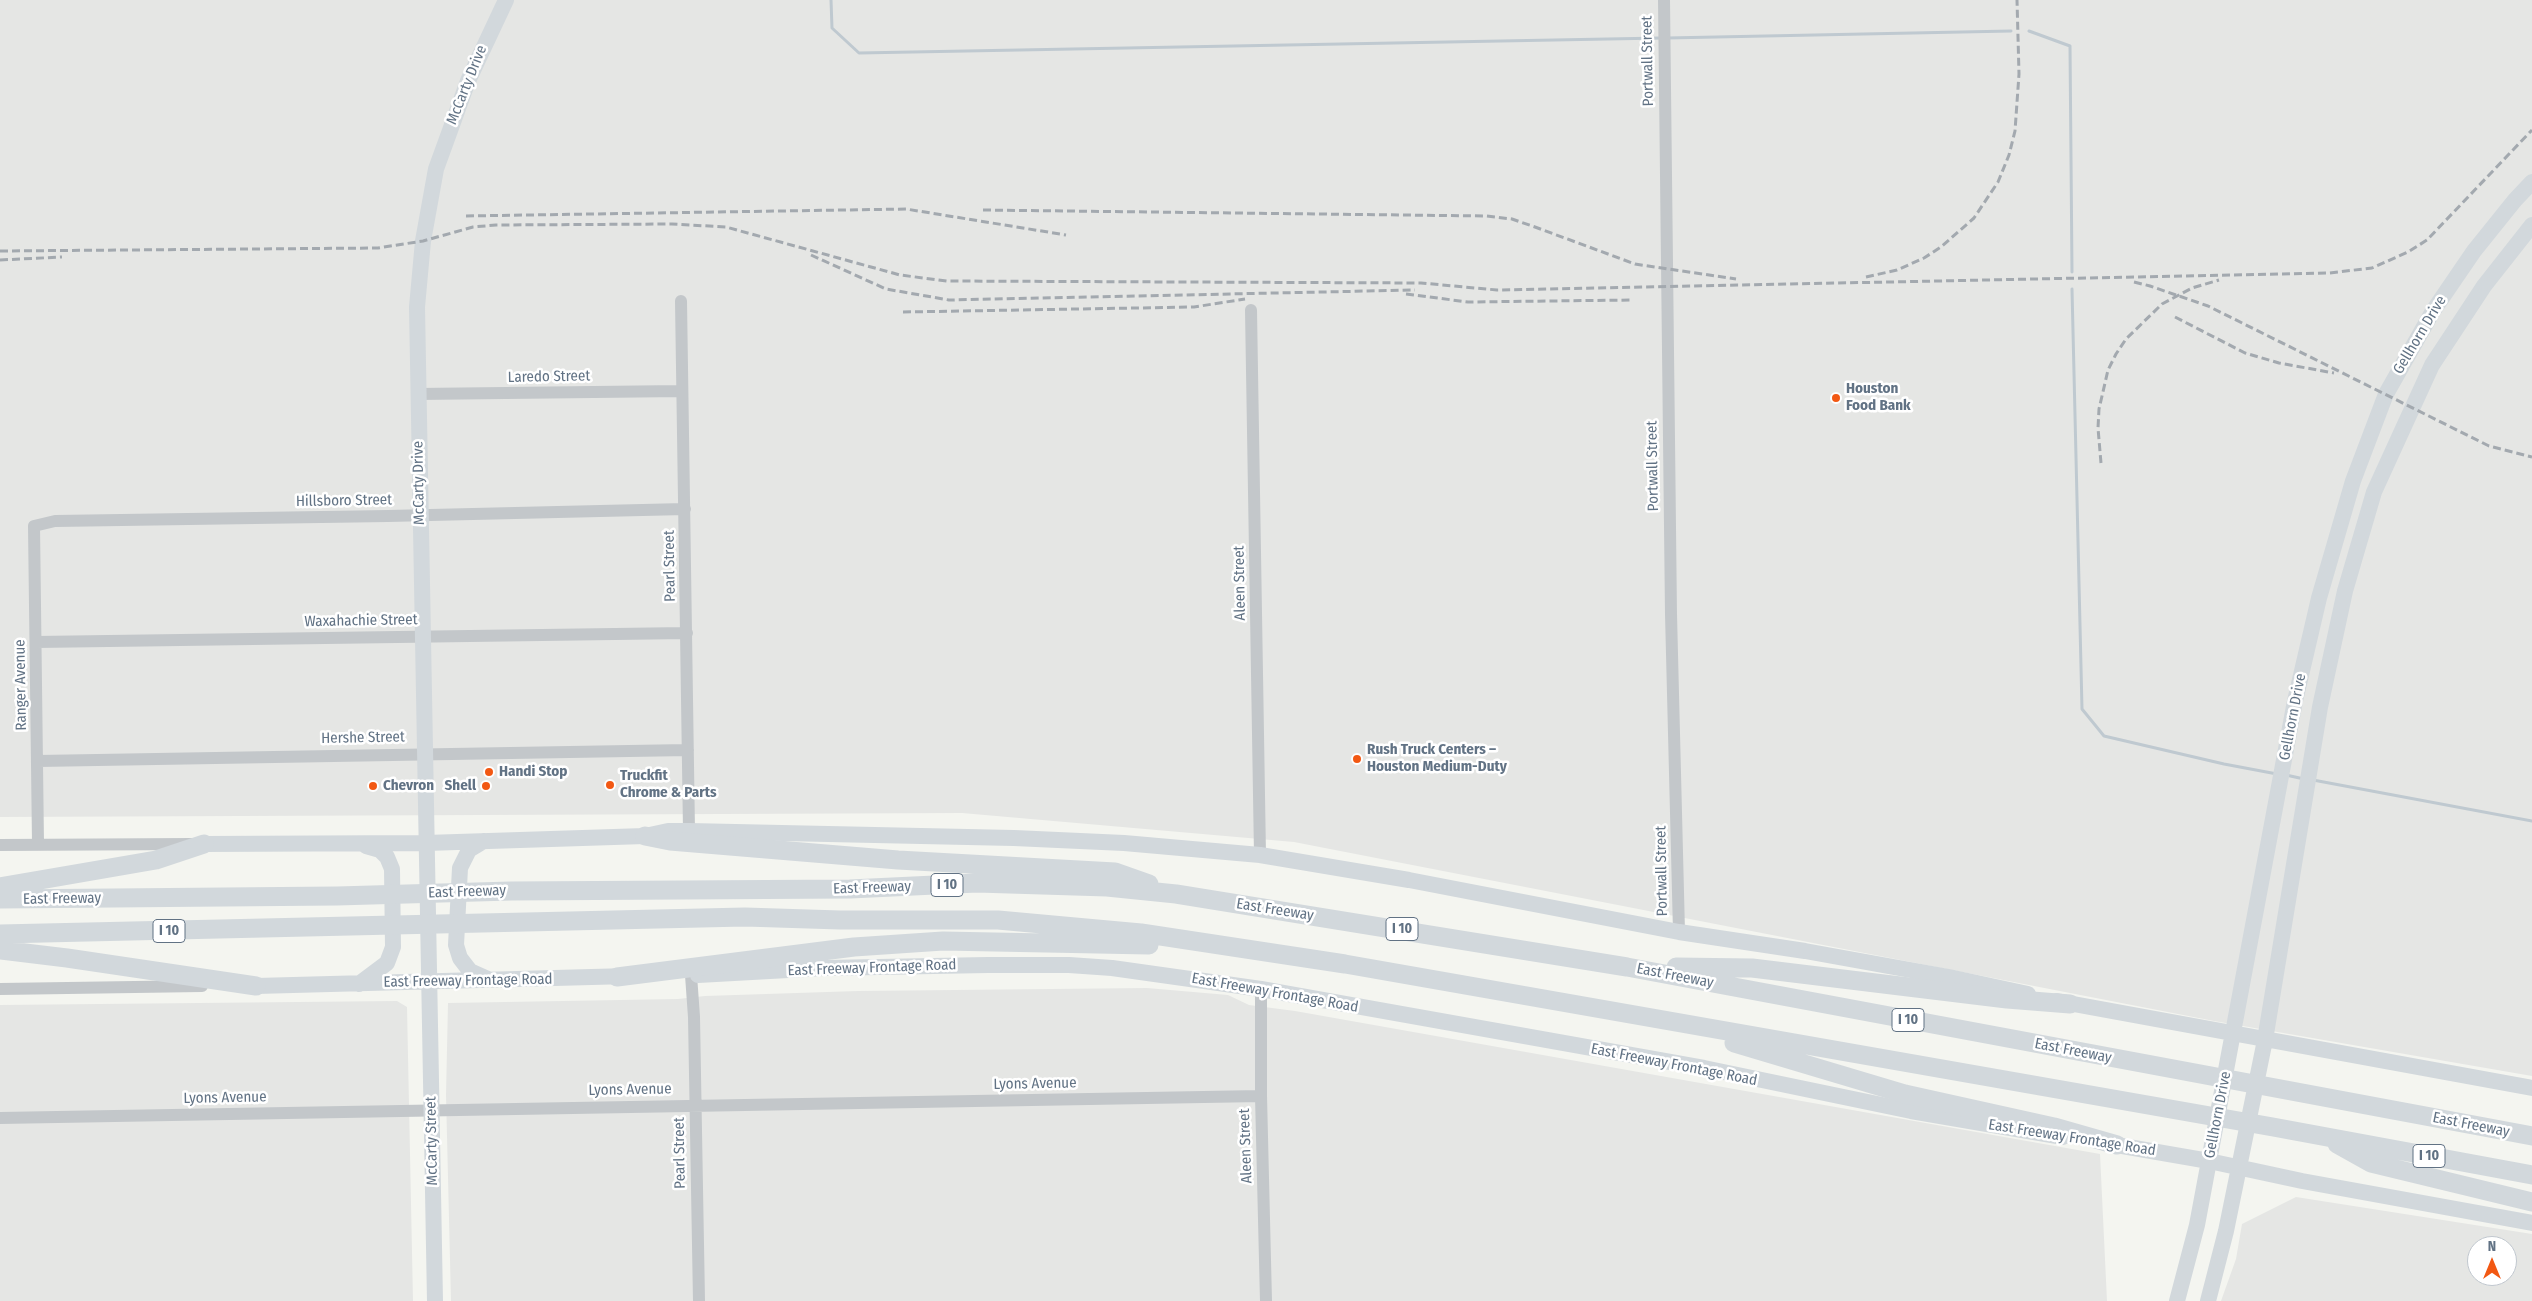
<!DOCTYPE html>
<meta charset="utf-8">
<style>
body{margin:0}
#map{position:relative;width:2532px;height:1301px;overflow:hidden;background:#f4f5f0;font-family:"Fira Sans Condensed",sans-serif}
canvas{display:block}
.north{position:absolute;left:2467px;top:1236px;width:50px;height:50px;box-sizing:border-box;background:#fff;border:1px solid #c0c7ce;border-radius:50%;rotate:0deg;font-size:14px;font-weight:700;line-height:20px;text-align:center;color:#617284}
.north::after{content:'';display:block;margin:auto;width:18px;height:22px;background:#f25813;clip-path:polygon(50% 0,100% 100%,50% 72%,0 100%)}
</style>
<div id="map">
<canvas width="2532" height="1301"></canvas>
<div class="north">N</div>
</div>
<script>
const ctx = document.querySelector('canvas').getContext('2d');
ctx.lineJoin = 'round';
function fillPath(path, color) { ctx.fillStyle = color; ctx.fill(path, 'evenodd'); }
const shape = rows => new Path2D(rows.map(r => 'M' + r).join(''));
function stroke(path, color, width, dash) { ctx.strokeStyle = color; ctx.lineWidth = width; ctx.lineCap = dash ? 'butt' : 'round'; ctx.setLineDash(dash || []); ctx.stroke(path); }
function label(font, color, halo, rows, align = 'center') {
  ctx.font = font + ' "Fira Sans Condensed",sans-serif'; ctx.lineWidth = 5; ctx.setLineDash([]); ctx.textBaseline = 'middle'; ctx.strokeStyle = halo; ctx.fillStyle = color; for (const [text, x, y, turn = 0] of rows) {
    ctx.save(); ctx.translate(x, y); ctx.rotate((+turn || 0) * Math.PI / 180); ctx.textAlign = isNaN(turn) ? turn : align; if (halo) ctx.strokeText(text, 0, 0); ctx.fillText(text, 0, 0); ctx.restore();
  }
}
fillPath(shape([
 [0,0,2532,0,2532,1076,2214,1021,1294,842,962,813,0,817],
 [1147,988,1228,995,1249,1005,1295,1011,2100,1154,2107,1301,451,1301,446,1095,448,1003,678,999,705,996,858,991],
 [397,1001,407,1007,413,1301,0,1301,0,1005],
 [2296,1197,2532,1234,2532,1301,2221,1301,2236,1259,2242,1224],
 [2477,1246,2507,1246,2507,1276,2477,1276]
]), '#e5e6e4');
stroke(shape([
 [831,0,832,28,859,53,1661,38],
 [2029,31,2070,46,2072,272],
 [1667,38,2011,31],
 [2072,289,2082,709,2104,736,2224,764,2277,774],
 [2286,775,2304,779],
 [2313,780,2532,821]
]), '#bfc9d0', 3);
stroke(shape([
 [1664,0,1671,614,1679,932],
 [681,301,689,831],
 [1251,310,1260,855],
 [417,394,682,391],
 [36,642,687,633],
 [38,761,688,750],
 [38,843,34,526,55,521,388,516,685,509],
 [0,845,192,844],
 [691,975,694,1017,699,1301],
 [0,989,202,986],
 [1261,989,1261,1096,1266,1301],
 [0,1118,1261,1096]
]), '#c3c7ca', 12);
stroke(shape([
 [484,841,469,850,460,868,456,945,460,958,470,971,488,979],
 [204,844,426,843,645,836,668,831,689,831,1014,838,1124,843,1260,855,1409,880,1679,932,1805,951,1949,977,2028,994],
 [698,975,824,968,988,965,1069,965,1112,968,1261,989,1704,1068,1911,1111,2063,1137],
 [359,984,387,963,393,947,392,869,387,857,380,850,366,846],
 [256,986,629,976],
 [2057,1001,2532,1088],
 [2105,1143,2209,1161,2302,1181,2532,1223],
 [435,1301,417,307,423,241,436,169,468,81,506,0],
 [2177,1301,2197,1225,2295,701,2319,598,2353,481,2386,394,2433,311,2474,251,2515,200,2532,182],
 [2208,1301,2226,1231,2265,1040,2320,707,2345,591,2374,492,2432,365,2484,286,2532,225]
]), '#d2d8dc', 16);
stroke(shape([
 [645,836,670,841,898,860,1115,872,1149,884],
 [0,887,156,860,204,844],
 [0,899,337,896,511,891,850,889,977,883,1107,887,1176,894,1627,967,2532,1136],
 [0,934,745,917,840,920,998,920,1141,933,1345,964,2273,1127,2532,1175],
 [0,950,67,958,256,986],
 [1676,967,1752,968,2007,999,2070,1004],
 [617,977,854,947,943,941,1149,945],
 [1734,1043,1905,1094,2054,1127,2117,1145],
 [2337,1144,2371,1163,2532,1202]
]), '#d2d8dc', 19);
stroke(shape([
 [983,210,1486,216,1512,219,1535,227,1635,264,1736,279],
 [466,216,906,209,1066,235],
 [0,251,378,248,423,241,473,227,496,225,672,224,726,227,900,275,947,281,1421,283,1497,290,2329,273,2372,268,2408,252,2427,240,2532,130],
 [811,255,886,289,949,300,1415,290],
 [0,260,62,257],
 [1866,277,1897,270,1924,258,1941,247,1974,218,1998,182,2009,155,2015,131,2019,74,2017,0],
 [2134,282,2150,286,2208,306,2489,446,2532,457],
 [1406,294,1468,302,1632,300],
 [903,312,1194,307,1245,299],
 [2175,317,2245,353,2279,363,2334,373],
 [2101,463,2098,428,2099,409,2108,370,2116,354,2126,339,2162,304,2192,288,2219,280]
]), '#a3a9af', 3, [8, 4]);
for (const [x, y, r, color] of [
 [1836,398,5,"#f25813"],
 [1357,759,5,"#f25813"],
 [489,772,5,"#f25813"],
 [610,785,5,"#f25813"],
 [373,786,5,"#f25813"],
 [486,786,5,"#f25813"]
]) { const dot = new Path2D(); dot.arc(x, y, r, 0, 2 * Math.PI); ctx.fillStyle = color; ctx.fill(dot); stroke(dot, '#fff', 2); }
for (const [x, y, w] of [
 [947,885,32],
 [1402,929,32],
 [169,931,32],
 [1908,1020,32],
 [2429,1156,32]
]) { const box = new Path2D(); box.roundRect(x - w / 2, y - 11.5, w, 23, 4); ctx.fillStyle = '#fff'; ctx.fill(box); stroke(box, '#617284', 1); }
label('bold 14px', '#617284', null, [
 ["I 10",947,885],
 ["I 10",1402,929],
 ["I 10",169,931],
 ["I 10",1908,1020],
 ["I 10",2429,1156]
]);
label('15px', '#617284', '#fff', [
 ["Portwall Street",1648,61,-91],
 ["McCarty Drive",467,85,-68],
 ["Gellhorn Drive",2420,335,-59],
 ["Laredo Street",549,377,-1],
 ["Portwall Street",1653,466,-91],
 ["McCarty Drive",419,483,-91],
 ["Hillsboro Street",344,501,-1],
 ["Pearl Street",670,566,-91],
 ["Aleen Street",1240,583,-91],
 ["Waxahachie Street",361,621,-1],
 ["Ranger Avenue",21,685,-91],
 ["Gellhorn Drive",2293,717,-79],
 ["Hershe Street",363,738,-1],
 ["Portwall Street",1662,871,-91],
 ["East Freeway",872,888,-2],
 ["East Freeway",467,892,-2],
 ["East Freeway",62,899,-1],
 ["East Freeway",1275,910,9],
 ["East Freeway Frontage Road",872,968,-2],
 ["East Freeway",1675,976,11],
 ["East Freeway Frontage Road",468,981,-1],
 ["East Freeway Frontage Road",1275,993,10],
 ["East Freeway",2073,1051,11],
 ["East Freeway Frontage Road",1674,1065,11],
 ["Lyons Avenue",1035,1084,-1],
 ["Lyons Avenue",630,1090,-1],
 ["Lyons Avenue",225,1098,-1],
 ["Gellhorn Drive",2218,1115,-79],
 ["East Freeway",2471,1125,11],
 ["East Freeway Frontage Road",2072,1138,9],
 ["McCarty Street",432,1141,-91],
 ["Aleen Street",1246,1146,-92],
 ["Pearl Street",680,1153,-91]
]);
label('bold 15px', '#617284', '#fff', [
 ["Houston",1846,389],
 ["Food Bank",1846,406],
 ["Rush Truck Centers –",1367,750],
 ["Houston Medium-Duty",1367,767],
 ["Handi Stop",499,772],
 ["Truckfit",620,776],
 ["Chrome & Parts",620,793],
 ["Chevron",383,786],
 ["Shell",476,786,"right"]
], 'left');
</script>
